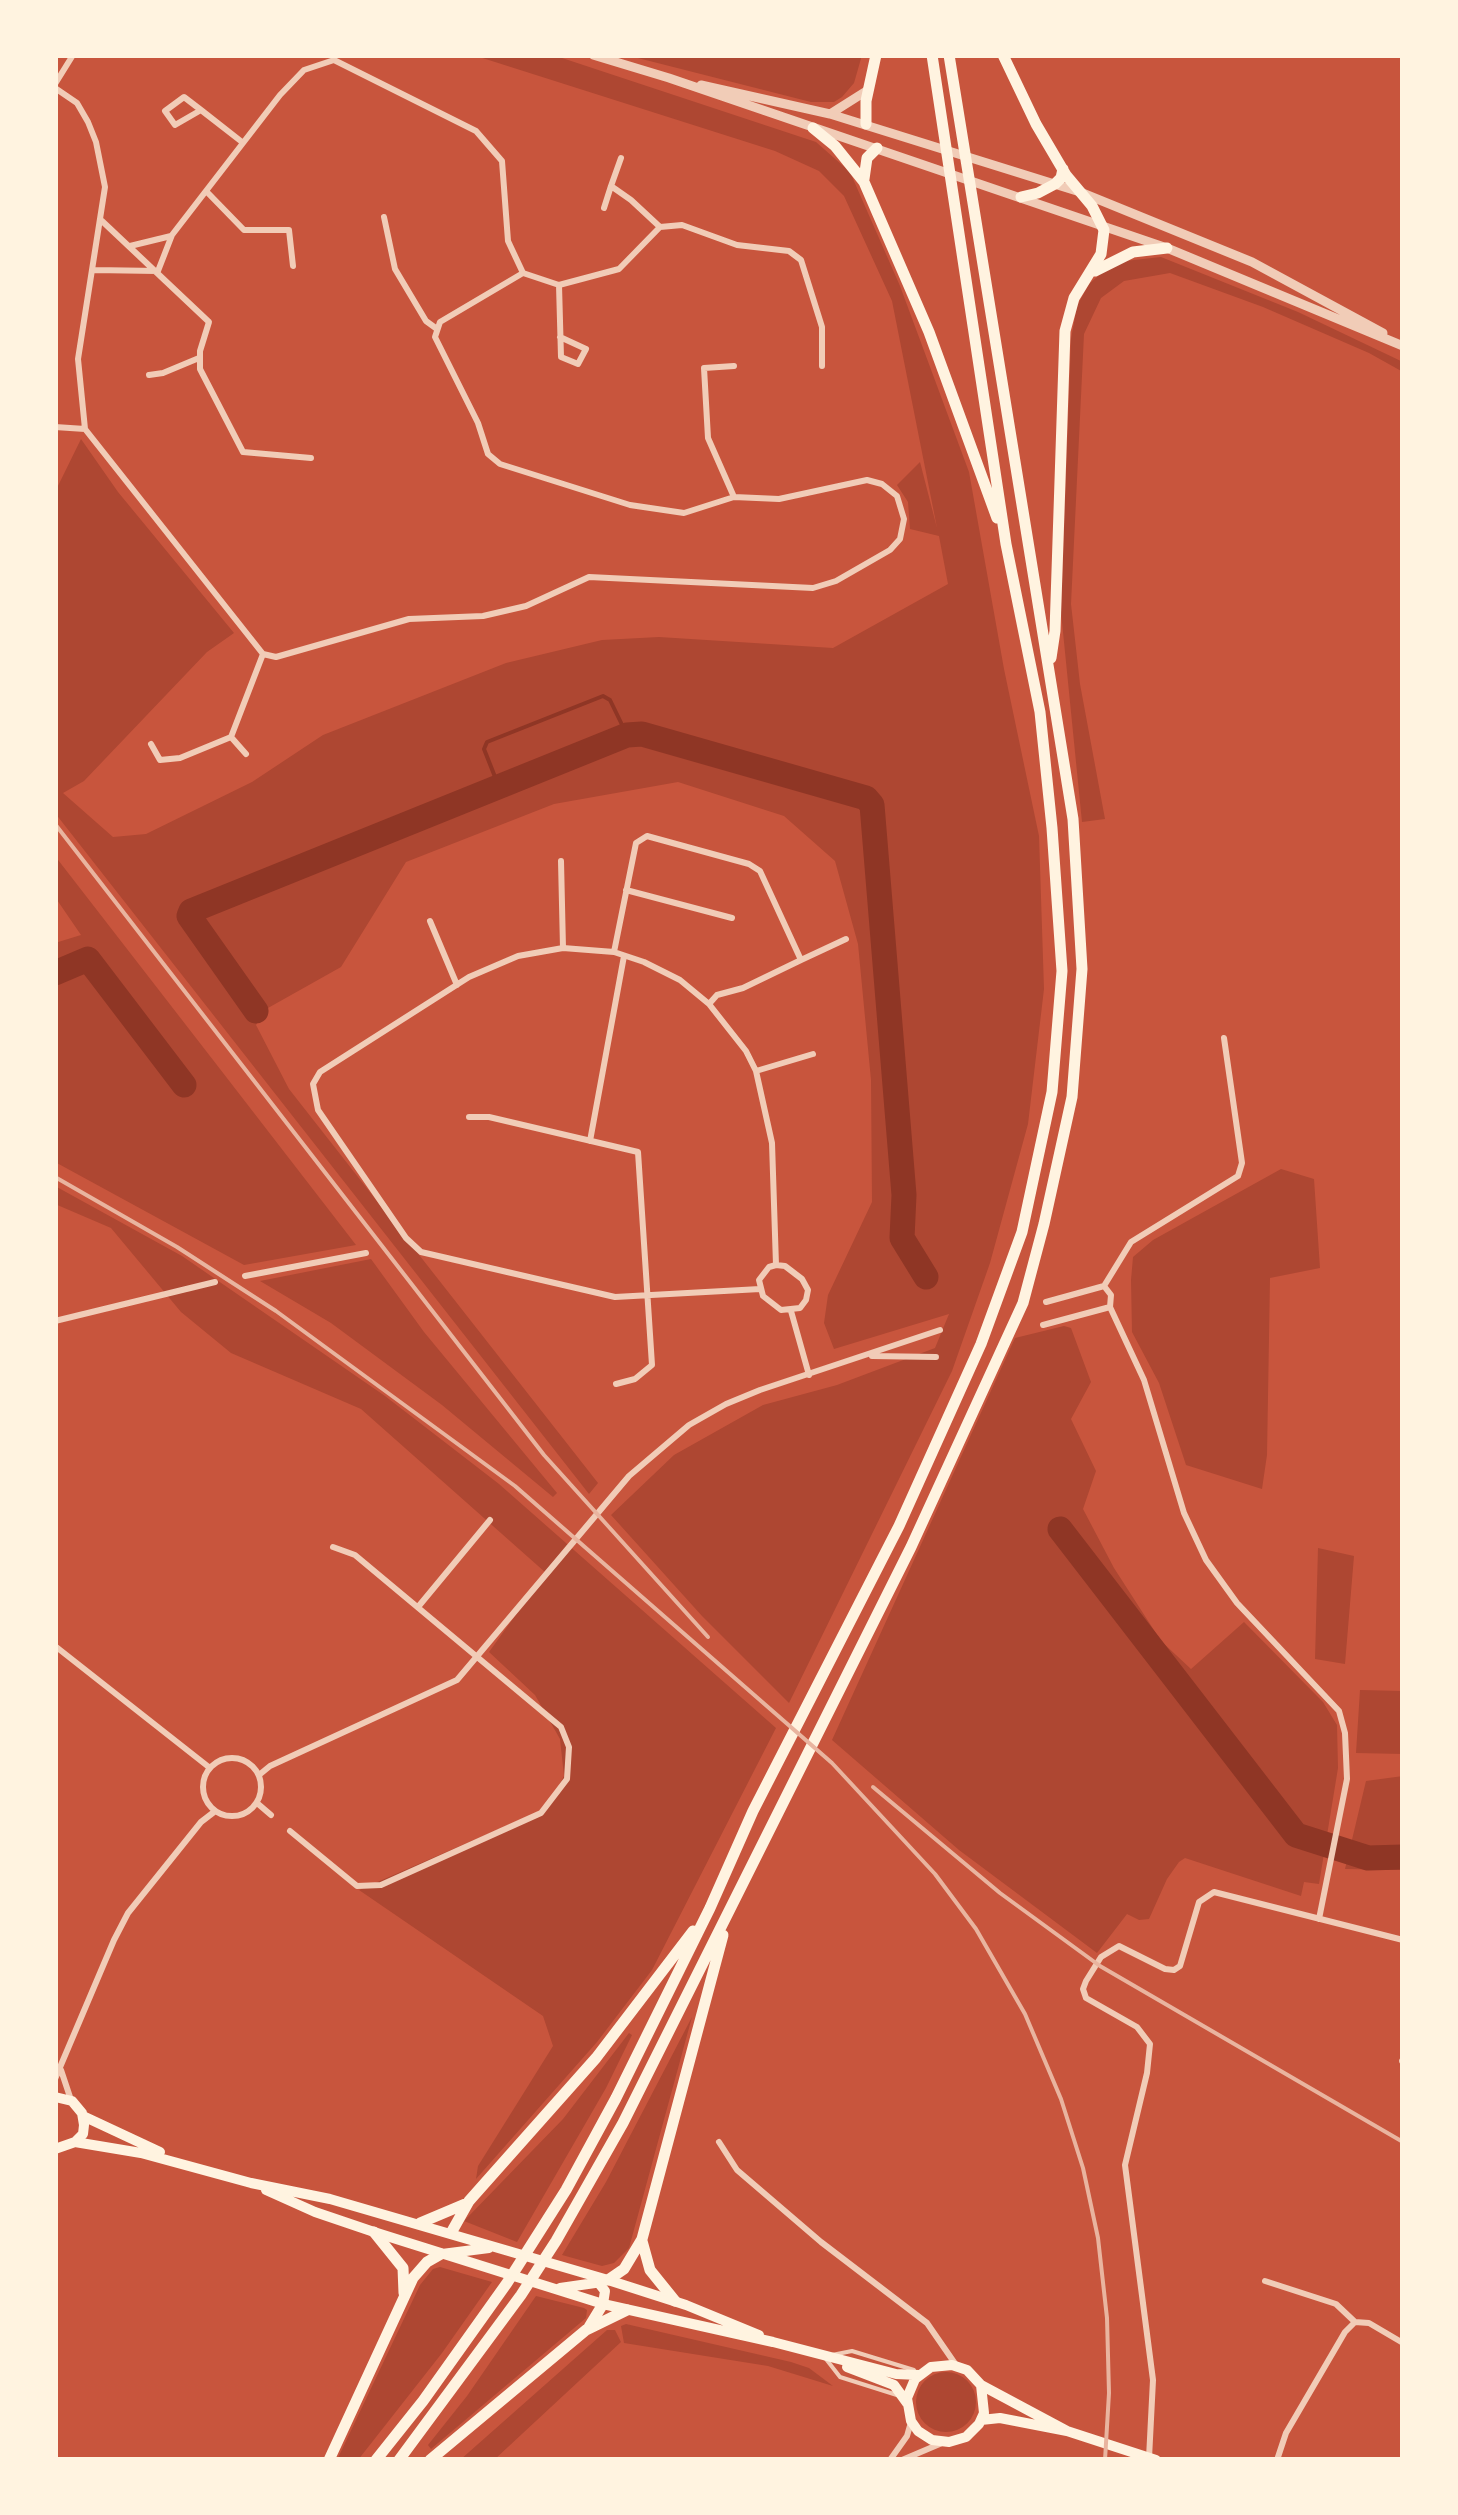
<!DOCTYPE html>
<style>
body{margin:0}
#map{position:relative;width:1458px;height:2515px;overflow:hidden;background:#c8553d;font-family:Lato,sans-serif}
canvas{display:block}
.frame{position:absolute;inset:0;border:58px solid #fff3e0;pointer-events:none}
</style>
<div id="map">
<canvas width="1458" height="2515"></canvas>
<div class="frame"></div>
</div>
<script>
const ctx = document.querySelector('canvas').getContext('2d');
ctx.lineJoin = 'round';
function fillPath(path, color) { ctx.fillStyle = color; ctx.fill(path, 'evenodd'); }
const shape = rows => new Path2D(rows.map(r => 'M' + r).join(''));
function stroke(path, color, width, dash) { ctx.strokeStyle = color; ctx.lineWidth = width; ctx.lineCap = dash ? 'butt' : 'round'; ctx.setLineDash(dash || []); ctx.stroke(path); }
fillPath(shape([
 [473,55,553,55,816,142,850,172,900,286,969,472,1004,669,1039,836,1044,989,1028,1124,990,1263,952,1371,789,1703,702,1616,611,1515,674,1455,763,1405,837,1385,935,1348,949,1314,834,1349,824,1323,828,1295,872,1202,871,1080,858,944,835,861,784,816,678,782,554,804,406,862,341,967,268,1008,256,1025,289,1089,598,1483,589,1494,55,813,55,492,81,439,118,492,234,633,207,652,84,781,63,793,113,837,146,834,252,782,323,735,506,663,602,640,659,637,833,648,948,584,939,536,910,529,908,502,897,485,920,462,937,528,892,301,844,196,819,171,775,151],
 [626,55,862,55,854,83,842,97,834,102,811,102],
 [1161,257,1298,312,1403,362,1403,372,1369,353,1263,307,1170,273,1124,281,1101,298,1084,334,1071,604,1080,684,1105,819,1082,822,1061,612,1071,339,1077,306,1089,284,1105,270,1125,261],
 [55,856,220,1069,356,1245,244,1265,55,1162,55,943,81,935,55,897],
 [1281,1169,1314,1179,1320,1268,1270,1278,1267,1455,1262,1489,1186,1465,1159,1383,1132,1332,1131,1280,1133,1257,1153,1240],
 [55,1186,182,1256,385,1396,499,1484,776,1728,652,1970,597,2042,476,2179,478,2166,553,2046,543,2016,359,1890,547,1808,564,1776,560,1739,535,1695,489,1652,546,1573,361,1409,231,1353,181,1312,111,1228,55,1204],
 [371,1259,424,1332,557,1493,553,1497,442,1405,331,1323,260,1281],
 [1064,1326,1071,1328,1091,1382,1071,1419,1096,1471,1083,1509,1114,1568,1161,1641,1191,1669,1244,1622,1323,1702,1337,1725,1338,1768,1319,1884,1304,1882,1301,1896,1185,1858,1179,1862,1167,1879,1149,1919,1139,1920,1127,1914,1097,1953,959,1850,832,1740,1015,1338],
 [1318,1548,1354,1556,1345,1664,1315,1659],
 [1360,1690,1403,1691,1403,1754,1356,1753],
 [1403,1776,1403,1870,1345,1869,1366,1781],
 [692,2017,629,2248,614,2263,602,2266,562,2255,606,2182],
 [629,2033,632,2035,606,2088,517,2242,464,2221,563,2119],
 [440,2267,492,2282,442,2353,358,2460,337,2460,420,2285,433,2269],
 [536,2296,584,2308,587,2310,586,2318,431,2449,428,2445,467,2396],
 [626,2324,791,2362,809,2368,833,2386,768,2366,624,2343,621,2326],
 [607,2330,615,2330,621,2342,494,2460,460,2460],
 '916 2402a30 30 0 1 1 60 0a30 30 0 1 1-60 0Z'
]), '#ae4732');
stroke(shape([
 [499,787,484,749,487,742,603,696,610,700,627,735]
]), '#8f3625', 4);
stroke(shape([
 [55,973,88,959,184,1085],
 [256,1011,189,916,191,911,627,735,642,734,866,798,872,805,904,1195,902,1238,926,1277],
 [1060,1529,1296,1835,1368,1858,1403,1857]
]), '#8f3625', 25);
stroke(shape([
 [832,2355,852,2351,914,2370],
 [826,2359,840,2377,900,2396]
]), '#f1ccb7', 4);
stroke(shape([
 [55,84,73,55],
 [55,88,77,103,88,122,96,142,105,187,78,359,85,429,263,654,276,657,409,619,483,616,526,606,589,577,813,588,836,581,890,550,900,539,904,519,897,496,882,484,867,480,779,499,734,497,684,513,630,505,500,464,488,454,478,423,435,337,440,322,523,273,508,241,502,161,476,131,334,60,304,70,280,95,172,235,158,271],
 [201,110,175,125,165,111,184,97,201,110,242,142],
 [621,158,611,186,631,200,660,227],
 [207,192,244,230,289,230,293,266],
 [604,208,611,186],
 [384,217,395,269,426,321,437,329],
 [102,221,209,322,200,351,200,369,243,452,311,458],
 [130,246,171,236],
 [94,270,157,271],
 [523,273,559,285,619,269,660,227,682,225,737,245,789,251,801,260,822,327,822,366],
 [559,285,561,357,578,364,586,349,560,337],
 [149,375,163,373,199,358],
 [55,427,85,429],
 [734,497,708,438,704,368,734,366],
 [231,737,246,754],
 [151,744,160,760,180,758,231,737,263,654],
 [561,861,563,948],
 [626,890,732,918],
 [430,921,457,985],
 [614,952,636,843,647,836,749,864,760,871,801,960,743,988,717,995,709,1004],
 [801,960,846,939],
 [756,1071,813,1054],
 [469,1117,489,1117,638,1152,652,1365,635,1379,616,1384],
 [590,1141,624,956],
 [776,1265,785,1266,802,1279,808,1290,806,1300,800,1308,781,1310,763,1296,759,1280,769,1267,776,1265],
 [245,1276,366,1253],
 [1104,1286,1111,1295,1110,1307,1144,1380,1184,1513,1206,1560,1237,1603,1339,1711,1345,1733,1347,1779,1319,1919],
 [1104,1286,1131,1242,1238,1176,1242,1163,1224,1038],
 [760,1289,615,1297,421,1252,406,1238,318,1110,313,1084,320,1072,469,977,518,956,563,948,614,952,644,962,680,980,709,1004,746,1051,756,1071,772,1143,776,1265],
 [1046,1302,1104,1286],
 [791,1311,809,1375],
 [55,1321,215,1282],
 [1043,1325,1110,1307],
 [872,1356,936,1357],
 [418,1607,490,1520],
 [55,1646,210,1768],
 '203 1787a29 29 0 1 1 58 0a29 29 0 1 1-58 0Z',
 [259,1775,270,1766,457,1680,629,1476,689,1425,726,1404,760,1390,940,1330],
 [257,1803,271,1815],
 [290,1831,357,1886,381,1885,541,1813,567,1779,569,1747,561,1727,355,1555,333,1547],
 [1402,2061,1403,2061],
 [61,2070,71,2100],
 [55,2079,114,1940,128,1913,201,1822,214,1812],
 [719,2142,737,2170,821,2242,927,2323,956,2365],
 [1265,2281,1336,2304,1355,2322],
 [1355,2322,1369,2323,1403,2343],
 [1149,2458,1153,2380,1125,2165,1147,2073,1150,2044,1137,2027,1086,1998,1083,1989,1086,1981,1101,1957,1119,1946,1165,1969,1174,1970,1180,1966,1199,1902,1214,1892,1403,1940],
 [890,2460,907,2436,911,2422],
 [902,2460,942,2443],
 [1277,2460,1286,2433,1345,2332,1355,2322]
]), '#f1ccb7', 6);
stroke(shape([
 [593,55,669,78,1167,248,1403,346],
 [701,85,830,114,1080,192,1252,262,1383,333],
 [830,114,868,90]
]), '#f1ccb7', 9);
stroke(shape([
 [608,2280,686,2305,759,2335],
 [603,2304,773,2342,896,2374,919,2375],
 [847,2367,894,2385,907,2403],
 [981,2385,984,2413,979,2424,966,2437,949,2442,932,2440,918,2431,911,2421,907,2398,915,2379,931,2367,952,2365,967,2370,981,2385,1067,2431],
 [981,2420,1000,2418,1067,2431,1156,2460]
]), '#fff3e0', 10);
stroke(shape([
 [55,2097,72,2101,82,2113,84,2125,83,2134,75,2142,55,2149],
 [83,2116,160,2152],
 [75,2142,141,2153,251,2183,330,2199,608,2280],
 [266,2190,315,2212,374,2232,603,2304,605,2291,594,2277],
 [442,2254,489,2248],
 [560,2288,602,2282]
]), '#fff3e0', 10);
stroke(shape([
 [1003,55,1036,124,1066,175,1092,206,1104,230,1101,254,1074,298,1065,331,1055,631,1051,658],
 [866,124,866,101,876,55],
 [813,128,835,146,864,182,929,332,997,518],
 [864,179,867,158,877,148],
 [1021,197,1038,193,1055,184,1061,178,1063,169],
 [1095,271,1133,252,1167,248],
 [420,2223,465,2204],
 [374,2232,403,2268,404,2293],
 [451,2233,469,2201,596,2058,693,1931],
 [642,2241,650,2270,675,2301],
 [608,2280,624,2269,642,2239,723,1935],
 [589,2327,603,2304],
 [329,2460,413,2278,427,2262,441,2254],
 [376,2460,423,2401,507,2283,566,2190,616,2098,710,1908,753,1811,899,1526,981,1344,1022,1232,1052,1092,1062,971,1052,828,1040,712,1006,544,932,55],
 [399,2460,521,2295,556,2241,623,2123,911,1547,1023,1303,1044,1224,1072,1097,1082,969,1073,819,949,55],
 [430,2460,586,2330,627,2310]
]), '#fff3e0', 11);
stroke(shape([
 [55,824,544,1455,708,1637],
 [55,1177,177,1247,276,1311,515,1486,832,1763,935,1874,976,1929,1025,2014,1061,2099,1083,2168,1098,2238,1107,2318,1109,2393,1105,2460],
 [873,1787,1000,1893,1100,1966,1403,2142]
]), '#e9b49f', 4);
</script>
